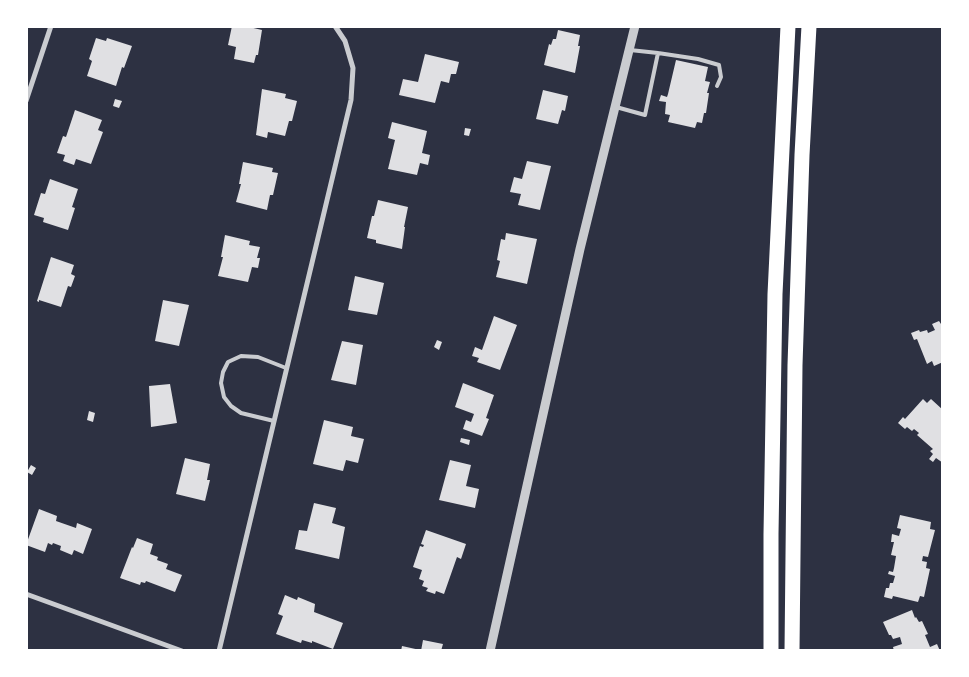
<!DOCTYPE html>
<style>
body{margin:0}
#map{position:relative;width:969px;height:677px;overflow:hidden;background:#2d3142;font-family:Poppins,sans-serif}
canvas{display:block}
.frame{position:absolute;inset:0;border:28px solid #fff;pointer-events:none}
</style>
<div id="map">
<canvas width="969" height="677"></canvas>
<div class="frame"></div>
</div>
<script>
const ctx = document.querySelector('canvas').getContext('2d');
ctx.lineJoin = 'round';
function fillPath(path, color) { ctx.fillStyle = color; ctx.fill(path, 'evenodd'); }
const shape = rows => new Path2D(rows.map(r => 'M' + r).join(''));
function stroke(path, color, width, dash) { ctx.strokeStyle = color; ctx.lineWidth = width; ctx.lineCap = dash ? 'butt' : 'round'; ctx.setLineDash(dash || []); ctx.stroke(path); }
fillPath(shape([
 [232,26,245,26,262,30,258,55,256,55,254,63,234,59,236,47,228,45],
 [558,30,580,35,578,46,580,46,575,73,544,65,549,44,551,45,553,39,556,39],
 [96,38,106,41,107,38,132,46,124,68,122,67,116,86,87,76,92,61,89,59],
 [425,54,459,62,456,74,451,74,449,83,441,81,435,103,399,95,403,79,418,82],
 [676,60,708,67,705,81,710,82,707,93,709,93,706,113,704,113,702,123,697,122,695,128,668,122,670,115,665,114,666,102,659,101,661,95,667,97,668,94],
 [262,89,286,94,285,98,297,101,292,121,289,121,285,136,268,132,267,138,256,135],
 [543,90,568,96,565,111,562,110,558,124,536,119],
 [115,99,122,101,119,108,113,106],
 [75,110,102,120,98,130,103,132,91,164,76,159,74,165,63,161,65,155,57,153,63,136,66,137],
 [392,122,427,131,422,153,430,155,428,165,420,163,417,175,388,169,395,140,388,138],
 [465,128,471,129,469,136,464,135],
 [527,161,551,166,540,210,518,205,521,194,510,192,514,177,522,179],
 [243,162,273,168,272,172,278,173,273,195,270,195,267,210,236,202,241,184,239,184],
 [50,179,78,189,72,207,75,208,68,230,43,222,44,218,34,215,41,193,45,194],
 [378,200,408,207,404,227,405,227,402,249,376,243,376,240,367,238,372,216,374,216],
 [506,233,537,239,527,284,496,277,500,261,497,260,501,239,505,240],
 [225,235,250,241,249,245,260,247,257,258,260,258,258,268,252,267,248,282,218,276,223,257,221,257],
 [51,257,74,265,71,274,75,276,71,287,68,286,61,307,39,300,39,302,37,301],
 [355,276,384,283,377,315,348,310],
 [163,300,189,305,179,346,155,341],
 [494,316,517,325,500,370,477,362,479,358,472,356,475,347,482,350],
 [939,321,941,324,943,323,943,362,934,366,932,361,927,364,917,339,914,340,911,333,919,330,920,332,927,330,928,333,935,330,932,324],
 [437,340,442,342,439,350,434,347],
 [342,341,363,345,356,385,331,380],
 [463,383,494,395,486,418,489,419,482,436,463,429,466,420,471,422,474,414,455,407],
 [170,384,177,423,151,427,149,386],
 [923,399,927,403,931,399,943,410,943,463,936,458,933,462,929,459,933,454,930,451,933,449,917,435,919,433,914,429,912,431,907,427,905,429,898,423,903,417,905,419],
 [89,411,95,413,93,422,87,420],
 [324,420,353,427,351,436,364,439,358,463,346,460,343,471,313,464],
 [461,438,470,440,469,445,460,442],
 [185,458,210,464,207,480,210,480,205,501,176,494],
 [450,460,471,465,466,486,479,489,475,508,439,500],
 [31,465,36,468,32,475,27,472],
 [314,503,336,508,332,523,345,527,339,559,295,549,299,530,307,531],
 [39,509,57,516,56,521,76,528,77,523,92,529,83,554,74,550,72,555,60,550,61,546,53,543,52,545,48,543,45,552,26,545],
 [900,515,931,522,930,529,935,530,928,557,923,556,922,561,927,562,926,568,930,569,924,597,920,596,918,602,893,596,892,599,884,597,886,588,889,588,890,583,893,583,895,576,888,574,889,571,893,572,894,568,896,556,891,555,894,542,891,542,892,534,899,536,901,529,897,528],
 [426,530,466,544,461,559,457,557,444,594,436,591,435,594,426,591,428,588,422,586,424,581,419,579,422,570,413,567,420,546,423,547,424,545,421,544],
 [137,538,153,544,150,554,158,557,157,560,168,564,166,569,182,575,175,592,146,581,145,583,141,582,140,585,120,578,132,547,133,548],
 [285,595,297,600,298,597,315,604,314,612,343,623,333,649,312,641,312,643,302,640,301,643,276,634,283,616,278,614],
 [912,610,915,618,916,617,919,622,922,621,928,634,925,635,930,647,937,644,940,651,894,651,893,647,902,644,900,637,893,639,891,635,889,635,883,622],
 [423,640,443,644,441,651,421,651],
 [402,646,420,650,420,651,401,651]
]), '#e0e0e3');
stroke(shape([
 [658,53,698,59,719,65,721,77,717,86],
 [616,107,645,115,658,53,630,50],
 [274,421,241,413,231,406,224,397,221,383,223,372,228,362,241,356,258,357,286,368]
]), '#caccd0', 4);
stroke(shape([
 [26,101,51,26],
 [26,594,182,651],
 [219,651,351,100,353,68,345,41,335,26]
]), '#caccd0', 5);
stroke(shape([
 [490,651,580,249,635,26]
]), '#caccd0', 9);
stroke(shape([
 [771,651,771,534,775,294,788,26],
 [792,651,795,365,802,155,809,26]
]), '#fff', 15);
</script>
